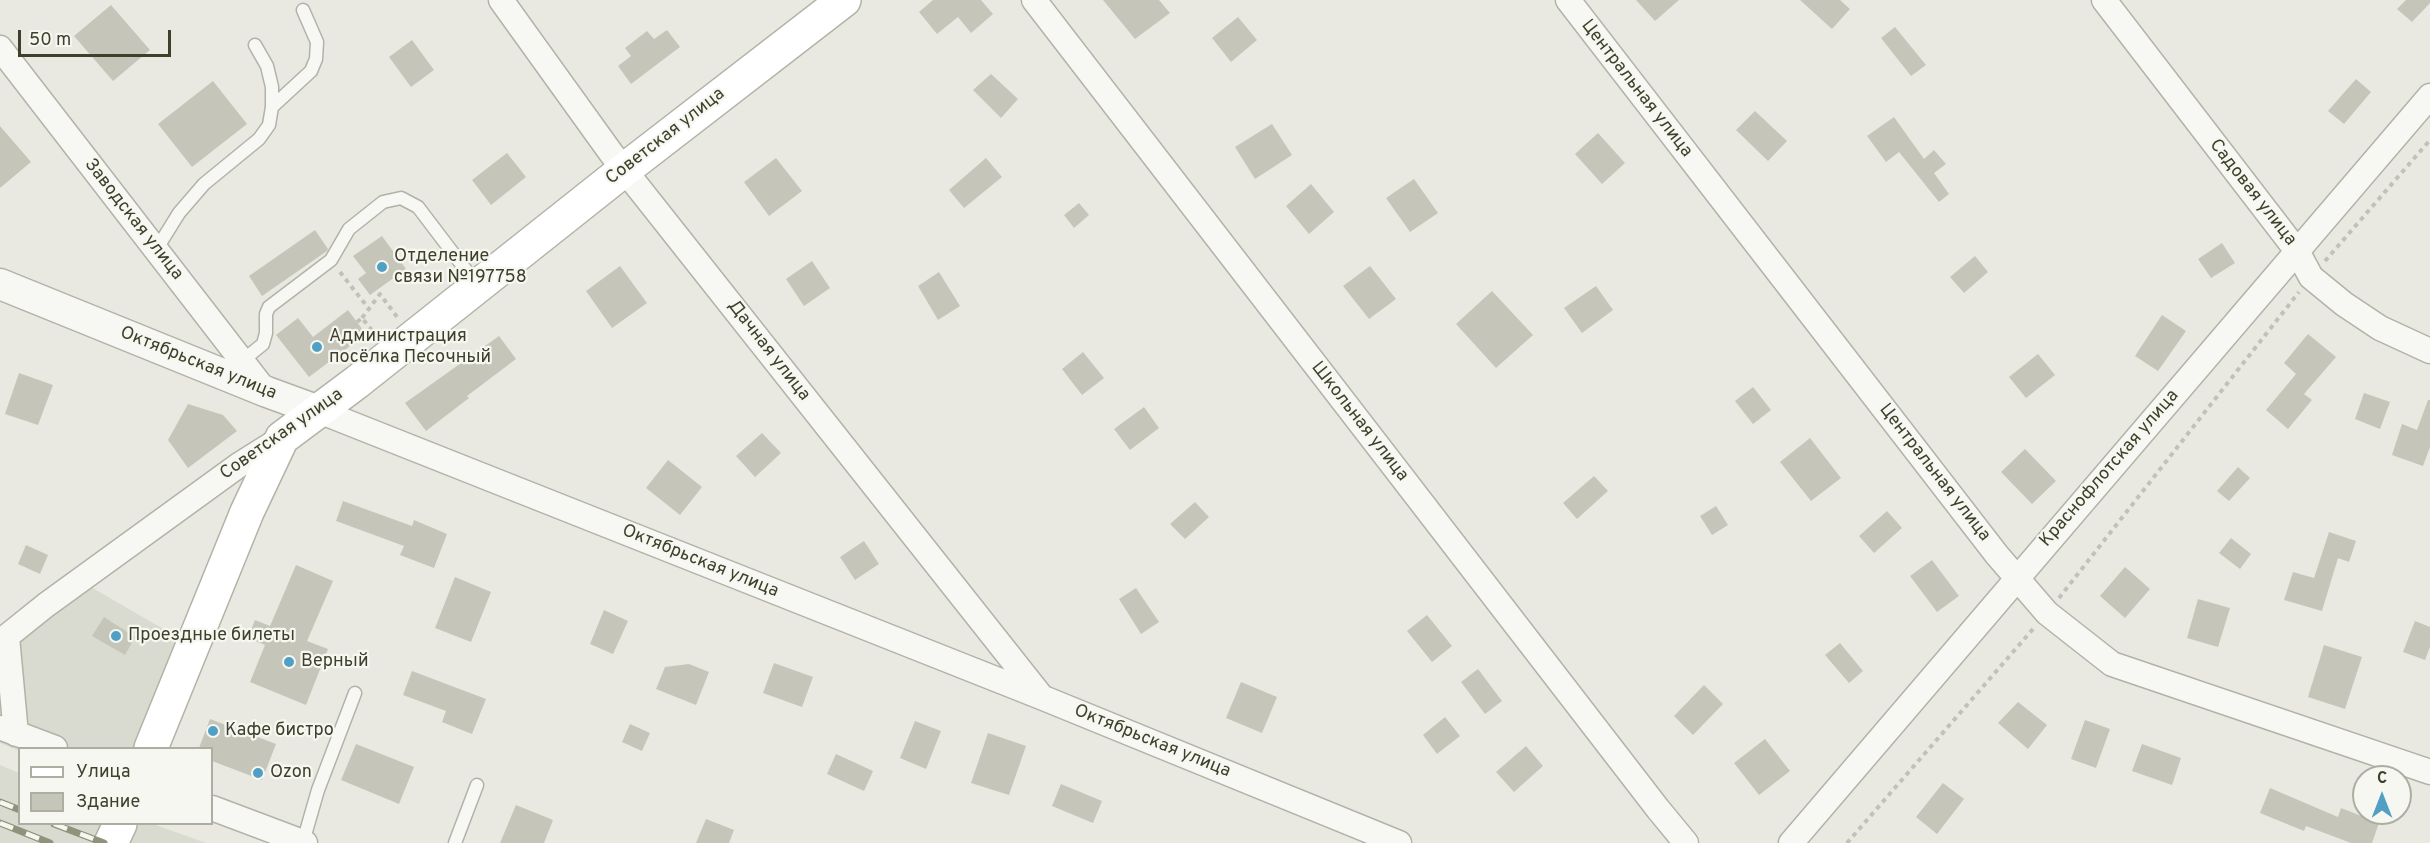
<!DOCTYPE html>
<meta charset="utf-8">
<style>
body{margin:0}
#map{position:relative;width:2430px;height:843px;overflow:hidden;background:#e9e9e2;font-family:Overpass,sans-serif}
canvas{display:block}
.legend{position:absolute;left:18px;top:747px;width:195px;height:78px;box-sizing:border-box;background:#f6f7f1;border:2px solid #acaea2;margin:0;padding:8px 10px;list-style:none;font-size:18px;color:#3e402b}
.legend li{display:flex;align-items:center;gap:12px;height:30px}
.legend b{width:30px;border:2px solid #acaea2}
.north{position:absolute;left:2352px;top:765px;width:60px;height:60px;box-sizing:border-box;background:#f6f7f1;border:2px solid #acaea2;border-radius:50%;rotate:0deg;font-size:16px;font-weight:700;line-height:24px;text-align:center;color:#3e402b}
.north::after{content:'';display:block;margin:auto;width:21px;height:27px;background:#51a0c4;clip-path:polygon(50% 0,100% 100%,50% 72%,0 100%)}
.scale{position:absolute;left:18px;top:30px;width:153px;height:27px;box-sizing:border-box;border:3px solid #3e402b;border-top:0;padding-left:8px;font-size:18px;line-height:21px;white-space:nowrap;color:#3e402b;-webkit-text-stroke:4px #f6f7f1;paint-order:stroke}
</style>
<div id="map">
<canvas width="2430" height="843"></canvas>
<ul class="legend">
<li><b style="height:8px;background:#fff"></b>Улица</li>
<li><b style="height:16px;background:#c5c6b9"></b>Здание</li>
</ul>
<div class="north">С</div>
<div class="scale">50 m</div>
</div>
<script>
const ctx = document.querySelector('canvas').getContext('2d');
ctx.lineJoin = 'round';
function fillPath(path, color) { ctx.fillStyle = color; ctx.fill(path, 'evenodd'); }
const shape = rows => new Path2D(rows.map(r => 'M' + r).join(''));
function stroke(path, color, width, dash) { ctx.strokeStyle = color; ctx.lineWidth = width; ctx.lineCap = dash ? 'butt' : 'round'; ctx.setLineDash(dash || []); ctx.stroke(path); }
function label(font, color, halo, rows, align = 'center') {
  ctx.font = font + ' Overpass,sans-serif'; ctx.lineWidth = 4.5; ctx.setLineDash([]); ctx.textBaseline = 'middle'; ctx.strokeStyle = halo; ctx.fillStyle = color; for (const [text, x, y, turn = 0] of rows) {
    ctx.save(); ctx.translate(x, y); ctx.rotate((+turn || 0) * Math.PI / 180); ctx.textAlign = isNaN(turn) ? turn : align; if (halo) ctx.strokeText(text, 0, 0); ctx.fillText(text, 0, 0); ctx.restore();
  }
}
fillPath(shape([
 [91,587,179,638,135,748,20,748,19,751,0,743,0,651],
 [0,765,19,773,20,824,153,824,206,843,0,843]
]), '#dadbd0');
fillPath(shape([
 [933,0,981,0,993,14,971,33,958,17,937,34,919,12],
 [1103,0,1159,0,1170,13,1135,39],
 [1636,0,1679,0,1655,21],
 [1800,0,1840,0,1850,9,1832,29],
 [2406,0,2430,0,2430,3,2412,22,2397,9],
 [111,5,150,50,113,81,74,36],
 [1238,17,1257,40,1231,62,1212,38],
 [1895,27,1926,65,1911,76,1881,38],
 [667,30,680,47,631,84,618,66,631,56,625,48,647,31,654,39],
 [412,40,434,70,411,87,389,57],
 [991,74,1018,99,1001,118,973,90],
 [2356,79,2371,92,2344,124,2328,111],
 [213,81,247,124,192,167,158,124],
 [1755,111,1787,141,1768,161,1736,130],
 [1894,117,1924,159,1934,150,1946,164,1934,173,1949,194,1939,202,1899,152,1886,162,1867,136],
 [1272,124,1292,155,1255,179,1235,147],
 [0,126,31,162,0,188],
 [1598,133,1625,163,1602,184,1575,154],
 [507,153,526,177,491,205,472,180],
 [776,158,802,191,769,216,744,182],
 [986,158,1002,177,964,208,949,190],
 [1414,179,1438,213,1410,232,1386,198],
 [1311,184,1334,212,1309,234,1286,206],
 [1079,203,1089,215,1074,228,1064,215],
 [315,230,328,249,327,251,262,296,249,276],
 [382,236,406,269,370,295,358,279,366,273,353,256],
 [2222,243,2235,263,2211,278,2198,259],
 [1975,256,1988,272,1964,293,1950,277],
 [812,261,830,288,804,306,786,279],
 [620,266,647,303,612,328,586,291],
 [1370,266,1396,299,1369,319,1343,286],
 [939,272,960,306,938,320,918,286],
 [1596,286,1613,310,1582,333,1564,308],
 [1492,291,1533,335,1496,368,1456,324],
 [348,310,366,334,309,377,276,335,298,318,313,337],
 [2162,315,2186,331,2158,371,2135,356],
 [2308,334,2336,357,2304,394,2312,400,2288,429,2266,410,2296,374,2284,363],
 [499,336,516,359,467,396,469,398,426,431,405,403],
 [1083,352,1104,378,1082,395,1062,369],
 [2038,354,2055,375,2026,398,2009,377],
 [19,373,53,385,38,425,5,414],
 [1753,387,1771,410,1753,424,1735,401],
 [2364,393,2390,402,2380,429,2355,419],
 [2428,400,2430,400,2430,447,2423,466,2392,455,2402,424,2417,430],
 [188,404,223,415,237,431,188,468,168,440],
 [1144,407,1159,428,1130,450,1114,429],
 [762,433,781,453,755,477,736,456],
 [1810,438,1841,478,1811,501,1780,462],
 [2025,449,2056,481,2032,504,2001,472],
 [668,460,702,487,680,515,646,488],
 [2238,467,2250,478,2229,501,2217,491],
 [1594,476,1608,491,1577,519,1563,503],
 [343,501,412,526,414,520,447,534,434,568,400,555,404,546,336,521],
 [1195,502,1209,517,1185,539,1170,524],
 [1716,506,1728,525,1712,535,1700,516],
 [1887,511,1902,528,1874,553,1859,536],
 [2329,532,2356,541,2349,562,2338,558,2322,611,2284,600,2293,572,2314,578],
 [2231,538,2251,554,2240,569,2219,553],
 [864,541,879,564,855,580,840,557],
 [26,545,48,555,40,574,18,564],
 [1932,560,1959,596,1937,612,1910,576],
 [296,565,333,581,307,641,328,649,306,705,250,682,265,645,248,638,255,620,270,626],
 [2125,567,2150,589,2125,618,2100,596],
 [455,577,491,592,471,642,435,628],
 [1136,588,1159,622,1141,634,1119,599],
 [2198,599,2230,608,2218,647,2187,638],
 [604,610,628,621,613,654,590,644],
 [1427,615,1452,646,1432,662,1407,631],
 [104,617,135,637,125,655,92,636],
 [2415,621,2430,627,2430,647,2425,660,2403,652],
 [1840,643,1863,671,1849,683,1825,655],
 [2324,645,2362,657,2345,709,2308,697],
 [774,663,813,677,802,707,763,693],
 [689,664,709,672,696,705,656,689,665,667],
 [1478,669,1502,701,1485,714,1461,682],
 [412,671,486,699,472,734,442,722,446,711,403,695],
 [1241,682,1277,697,1262,733,1226,718],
 [1704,685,1723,704,1693,735,1674,716],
 [2018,702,2047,725,2028,749,1998,723],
 [1445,717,1460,736,1437,754,1423,735],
 [210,719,276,744,262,780,212,761,212,748,199,748],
 [2085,720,2110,729,2096,768,2071,759],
 [915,721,941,731,926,769,900,758],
 [630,724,650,733,642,751,622,742],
 [988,733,1026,746,1009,795,971,783],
 [1765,739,1790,771,1759,795,1734,763],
 [356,744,414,767,399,804,341,780],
 [2142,744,2181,758,2172,785,2132,771],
 [1526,746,1543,766,1514,792,1496,772],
 [836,754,873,771,864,791,827,774],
 [1943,783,1964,799,1937,834,1916,817],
 [1061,784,1102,801,1093,823,1052,806],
 [2270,788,2338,817,2341,808,2379,823,2372,843,2351,843,2306,826,2304,831,2260,813],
 [516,805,553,820,544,843,500,843],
 [706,819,734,830,729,843,696,843]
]), '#c5c6b9');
const service = shape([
 [272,107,311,71,316,59,317,42,303,10],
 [156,250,179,213,204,184,259,139,269,125,272,107,272,87,267,66,255,45],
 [242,361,263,344,266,333,266,314,269,307,331,260,349,229,383,202,401,198,418,207,478,286],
 [303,842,318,790,355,693],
 [455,843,477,785]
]);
const minor = shape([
 [501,0,611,153,1040,695],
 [1034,0,1658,809,1686,843],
 [1568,0,1997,555,2047,613,2112,664,2430,772],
 [2104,0,2297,251,2311,277,2344,304,2380,328,2430,351],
 [0,48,266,392],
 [319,411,1041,697,1399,843],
 [7,637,16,734],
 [0,642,46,605,239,465,282,438],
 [2,728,55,748],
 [212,808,305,843],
 [1791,843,2430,96]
]);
const tertiary = shape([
 [0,284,267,392,319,411]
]);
const secondary = shape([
 [151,748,247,512,282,438,357,382,624,170,844,0],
 [111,843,120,824]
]);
stroke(service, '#b2b3a7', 15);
stroke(minor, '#b2b3a7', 27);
stroke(tertiary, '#b2b3a7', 33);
stroke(secondary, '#b2b3a7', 36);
stroke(shape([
 [2325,261,2430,140],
 [340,272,369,309],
 [362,318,380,294,397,317],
 [357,322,362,318,375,334],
 [2059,598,2299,292],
 [1847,843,2033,629]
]), '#c0c1b8', 4, [4.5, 4.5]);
stroke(service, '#f7f8f4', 12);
stroke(minor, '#f7f8f4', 24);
stroke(tertiary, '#f7f8f4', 30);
stroke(secondary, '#fff', 33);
const rail = shape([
 [0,802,20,810],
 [0,823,50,843],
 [54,824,104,843]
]);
stroke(rail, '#90927c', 7);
stroke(rail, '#f6f7f1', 4.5, [14]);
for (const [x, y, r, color] of [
 [382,267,6,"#51a0c4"],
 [317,347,6,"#51a0c4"],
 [116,636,6,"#51a0c4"],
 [289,662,6,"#51a0c4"],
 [213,731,6,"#51a0c4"],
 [258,773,6,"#51a0c4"]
]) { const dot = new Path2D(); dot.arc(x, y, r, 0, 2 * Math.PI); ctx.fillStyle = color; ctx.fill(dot); stroke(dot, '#f6f7f1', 2); }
label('18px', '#3e402b', '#f6f7f1', [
 ["Центральная улица",1636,89,52],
 ["Советская улица",666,137,-38],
 ["Садовая улица",2252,193,52],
 ["Заводская улица",133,220,52],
 ["Дачная улица",768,351,52],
 ["Октябрьская улица",198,364,22],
 ["Школьная улица",1359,422,52],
 ["Советская улица",282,435,-35],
 ["Краснофлотская улица",2110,469,-49],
 ["Центральная улица",1934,473,52],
 ["Октябрьская улица",700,562,22],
 ["Октябрьская улица",1152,742,22]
]);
label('18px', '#3e402b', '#f6f7f1', [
 ["Отделение",394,257],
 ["связи №197758",394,278],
 ["Администрация",329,337],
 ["посёлка Песочный",329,358],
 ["Проездные билеты",128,636],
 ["Верный",301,662],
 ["Кафе бистро",225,731],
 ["Ozon",270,773]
], 'left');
</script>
